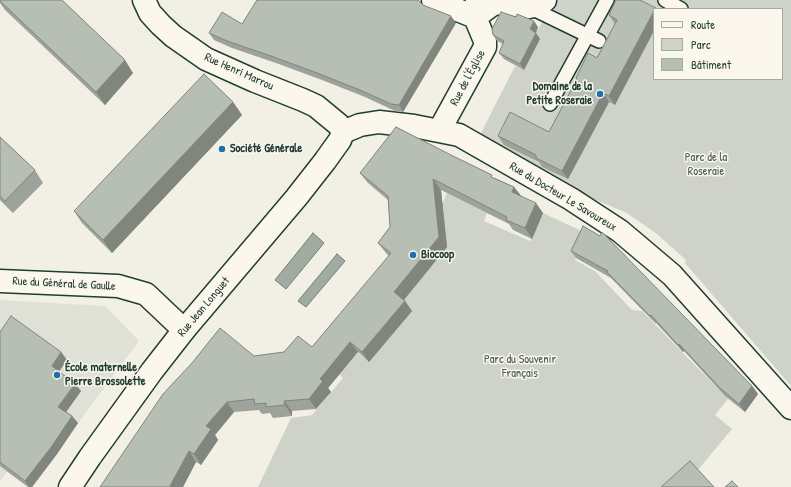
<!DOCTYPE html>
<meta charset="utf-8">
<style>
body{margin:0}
#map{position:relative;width:791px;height:487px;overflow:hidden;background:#f2f0e5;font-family:"Patrick Hand",sans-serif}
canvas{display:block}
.legend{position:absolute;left:653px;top:8px;width:130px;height:72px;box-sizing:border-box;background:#fbf7ec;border:1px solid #a3ada2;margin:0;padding:5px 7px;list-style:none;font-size:12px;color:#1f3d34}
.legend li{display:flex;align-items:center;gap:8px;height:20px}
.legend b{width:20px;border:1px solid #a3ada2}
</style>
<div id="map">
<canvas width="791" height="487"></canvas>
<ul class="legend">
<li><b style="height:5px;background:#fbf7ec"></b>Route</li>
<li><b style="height:11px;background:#cfd2c8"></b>Parc</li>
<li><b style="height:11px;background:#b7beb3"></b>Bâtiment</li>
</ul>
</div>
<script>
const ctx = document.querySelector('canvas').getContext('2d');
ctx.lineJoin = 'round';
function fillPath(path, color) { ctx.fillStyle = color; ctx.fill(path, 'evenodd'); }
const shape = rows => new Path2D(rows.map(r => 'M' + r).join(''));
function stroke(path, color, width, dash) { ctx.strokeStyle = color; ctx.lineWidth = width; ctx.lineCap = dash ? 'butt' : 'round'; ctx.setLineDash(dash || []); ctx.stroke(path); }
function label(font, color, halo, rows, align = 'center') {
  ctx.font = font + ' "Patrick Hand",sans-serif'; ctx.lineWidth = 3; ctx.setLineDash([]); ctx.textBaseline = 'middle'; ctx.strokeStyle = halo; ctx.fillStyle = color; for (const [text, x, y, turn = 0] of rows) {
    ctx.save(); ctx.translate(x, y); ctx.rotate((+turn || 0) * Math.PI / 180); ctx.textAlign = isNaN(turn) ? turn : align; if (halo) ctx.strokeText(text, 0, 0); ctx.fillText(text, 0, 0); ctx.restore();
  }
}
fillPath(shape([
 [0,300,105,306,139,341,78,423,57,454,32,487,28,487,7,472,0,481]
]), '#e0e1d6');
fillPath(shape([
 [554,0,791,0,791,386,685,263,686,260,657,234,627,213,579,193,479,137,515,66,524,70,540,39,535,35],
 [654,9,782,9,782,79,654,79],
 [447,193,487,213,484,221,530,241,543,213,588,234,575,260,595,271,632,310,642,311,728,399,715,415,732,429,697,471,680,487,258,487,291,418,312,415,343,378,339,374,358,353,369,362,401,302,443,217,442,204]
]), '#cfd2c8');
const water = shape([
 [313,233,324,243,286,289,275,280,313,233],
 [337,254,345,261,306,307,298,301,337,254]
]);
fillPath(water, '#a2aba1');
stroke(water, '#6e7f75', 1);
const service = shape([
 [665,0,681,9],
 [529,7,599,41],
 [550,104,607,0]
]);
const minor = shape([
 [433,0,475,17],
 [475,17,493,4,502,3,529,7,539,5,545,0],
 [439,131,485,47,485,41,475,17,477,0],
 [343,132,360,125,379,122,414,126,459,135,571,199,620,231,672,275,791,408],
 [0,281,118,286,146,294,184,330]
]);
const tertiary = shape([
 [70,487,90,457,152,371,184,330,296,198,325,161,340,140,343,132,339,125,316,106,303,100,255,81,206,59,173,36,161,25,150,13,144,0]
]);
stroke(service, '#1f3d34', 16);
stroke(minor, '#1f3d34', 25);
stroke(tertiary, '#1f3d34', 25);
stroke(service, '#fbf7ec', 13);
stroke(minor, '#fbf7ec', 22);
stroke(tertiary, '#fbf7ec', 22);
fillPath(shape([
 [0,0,133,73,105,105,5,10,0,3],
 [640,0,615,105,609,102,568,179,542,167,539,162,504,145,498,136,549,132,576,80,576,78,597,58,615,24,609,15],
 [421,1,421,3,423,5,456,23,403,112,395,111,365,97,322,80,276,63,232,48,214,40,209,33,242,24],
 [538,27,536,33,540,39,524,70,504,59,499,53,503,44,497,41,493,35],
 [233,102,242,115,112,253,82,223,74,211],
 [0,137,35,170,43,183,13,213,0,200],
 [360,173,495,178,514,187,521,196,543,213,532,239,513,230,509,224,441,190,447,247,404,300,412,311,369,362,358,352,328,388,331,392,316,409,292,411,292,416,273,418,270,413,262,414,259,410,234,412,215,435,218,440,201,465,196,462,183,487,100,487,254,356,284,352,312,347,389,256,386,253,378,243,390,227,388,200,368,183],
 [583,226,752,386,758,394,745,412,725,396,684,351,683,352,656,323,656,324,611,278,576,258,571,251],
 [0,332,61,352,67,360,59,372,75,384,81,391,66,412,72,416,78,423,57,454,32,487,28,487,0,466]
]), '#9da39a');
fillPath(shape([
 [654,11,654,31,615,105,609,96],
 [451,16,456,23,403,112,399,105],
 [534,21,538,27,535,35,530,29],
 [536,33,540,39,524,70,520,64],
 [125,60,133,73,105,105,96,92],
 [603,93,609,102,568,179,562,171],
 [233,102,242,115,112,253,103,240],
 [433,179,441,190,447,247,402,302,394,292],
 [514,187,522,197,512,192],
 [536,203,543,213,532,239,525,228],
 [405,301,412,311,369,362,362,352],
 [350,342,358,352,328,388,331,392,316,409,309,399,320,379],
 [679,344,684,351,683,352,678,345],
 [61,352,67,360,57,374,52,366],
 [75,384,81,391,64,415,58,407],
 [752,386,758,394,745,412,739,404],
 [284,401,292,411,292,416,285,405],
 [227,402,234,412,215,435,218,440,201,465,194,454,206,426],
 [72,416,78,423,57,454,32,487,29,487,25,481],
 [189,451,196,462,183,487,171,487,170,486]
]), '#80857d');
const building = shape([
 [0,0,62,0,125,60,96,92,0,1,0,0],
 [257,0,418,0,423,5,451,16,399,105,391,104,360,90,317,73,271,56,227,41,209,33,222,12,242,24,257,0],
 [616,0,640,0,656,8,655,9,654,9,654,11,609,96,603,93,562,171,536,158,536,155,498,136,510,112,549,132,577,79,576,78,588,53,597,58,617,20,609,15,616,0],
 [501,12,516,17,517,14,534,21,530,29,536,33,520,64,499,53,504,41,493,35,492,29,501,12],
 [204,74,233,102,103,240,74,211,204,74],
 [396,127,453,156,492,175,491,177,514,187,512,192,536,203,525,228,506,220,507,217,433,179,439,237,394,292,405,301,362,352,350,342,320,379,323,381,309,399,284,401,285,405,266,407,266,403,255,404,254,399,227,402,206,426,211,429,194,454,189,451,170,486,172,487,100,487,163,394,192,363,220,328,254,356,284,352,298,336,312,347,391,253,378,243,390,227,388,196,360,173,396,127],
 [0,137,35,170,5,201,0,196,0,137],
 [583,226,600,236,602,232,752,386,739,404,720,388,679,344,678,345,651,315,650,316,606,271,608,271,571,251,583,226],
 [11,316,61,352,52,366,75,384,58,407,72,416,52,446,25,481,0,462,0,332,11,316],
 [690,461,714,487,661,487,690,461],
 [732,481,738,487,725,487,732,481]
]);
fillPath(building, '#b7beb3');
stroke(building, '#80857d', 1);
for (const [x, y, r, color] of [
 [600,94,4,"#1f6fb2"],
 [222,149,4,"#1f6fb2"],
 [413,255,4,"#1f6fb2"],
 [57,375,4,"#1f6fb2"]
]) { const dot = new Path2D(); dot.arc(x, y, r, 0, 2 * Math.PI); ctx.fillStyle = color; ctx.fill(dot); stroke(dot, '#fbf7ec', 1.5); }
label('12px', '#1f3d34', '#fbf7ec', [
 ["Rue Henri Marrou",239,72,24],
 ["Rue de l'Église",468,78,-62],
 ["Rue du Docteur Le Savoureux",563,197,31],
 ["Rue du Général de Gaulle",64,284,3],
 ["Rue Jean Longuet",204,307,-50]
]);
label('bold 12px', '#1f3d34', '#fbf7ec', [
 ["Domaine de la",592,87,"right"],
 ["Petite Roseraie",592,101,"right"],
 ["Société Générale",230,149],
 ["Biocoop",421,255],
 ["École maternelle",65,368],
 ["Pierre Brossolette",65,382]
], 'left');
label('12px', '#425b52', '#fbf7ec', [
 ["Parc de la",706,158],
 ["Roseraie",706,172],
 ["Parc du Souvenir",520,360],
 ["Français",520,374]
]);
</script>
